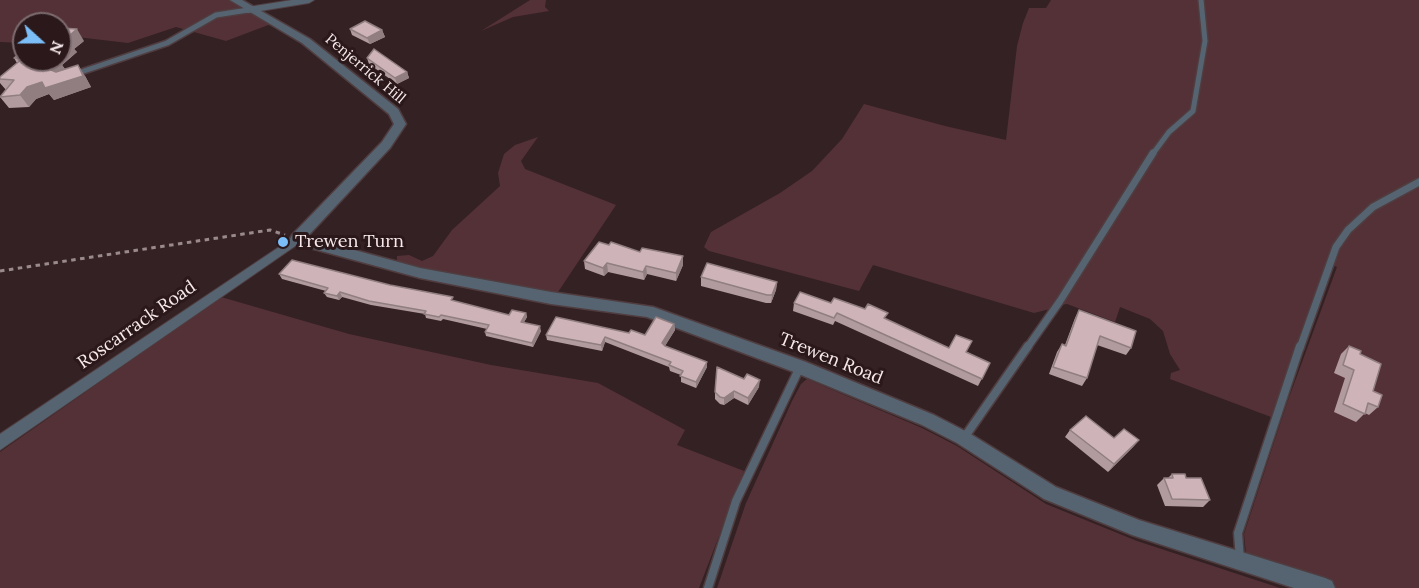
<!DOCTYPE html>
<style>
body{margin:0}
#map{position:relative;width:1419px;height:588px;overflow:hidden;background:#342124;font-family:Lora,serif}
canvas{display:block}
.north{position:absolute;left:12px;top:12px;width:60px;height:60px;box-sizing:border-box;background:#2a181b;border:2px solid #7c6c6f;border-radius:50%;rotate:111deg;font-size:16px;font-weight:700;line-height:24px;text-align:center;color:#f8eaec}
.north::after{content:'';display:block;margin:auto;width:21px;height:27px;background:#7bbef8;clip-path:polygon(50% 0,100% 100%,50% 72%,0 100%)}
</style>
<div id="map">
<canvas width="1419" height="588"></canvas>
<div class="north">N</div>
</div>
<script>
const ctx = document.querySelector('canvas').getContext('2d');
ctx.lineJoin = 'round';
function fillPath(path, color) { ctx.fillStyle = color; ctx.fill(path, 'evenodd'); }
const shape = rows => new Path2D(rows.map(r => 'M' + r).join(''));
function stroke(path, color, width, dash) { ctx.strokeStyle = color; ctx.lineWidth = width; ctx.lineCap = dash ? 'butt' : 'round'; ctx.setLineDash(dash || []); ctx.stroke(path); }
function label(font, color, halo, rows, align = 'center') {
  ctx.font = font + ' Lora,serif'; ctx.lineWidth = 6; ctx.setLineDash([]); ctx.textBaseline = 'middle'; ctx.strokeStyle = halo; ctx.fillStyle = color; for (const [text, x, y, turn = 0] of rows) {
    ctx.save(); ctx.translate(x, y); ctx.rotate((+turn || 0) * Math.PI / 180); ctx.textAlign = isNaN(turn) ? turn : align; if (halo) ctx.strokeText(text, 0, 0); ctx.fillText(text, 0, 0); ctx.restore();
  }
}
fillPath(shape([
 [0,0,231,0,271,24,226,41,176,27,128,43,60,35,60,24,24,24,24,43,0,42],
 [530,0,546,0,545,7,549,11,513,17,481,31],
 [1051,0,1419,0,1419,588,1325,588,1247,564,1244,534,1287,403,1337,267,1330,264,1330,254,1271,417,1170,379,1171,373,1180,370,1170,354,1163,331,1150,319,1120,307,1115,322,1067,304,1061,305,1104,236,1054,308,1034,313,873,265,859,291,709,251,704,247,711,232,780,193,812,171,842,139,864,104,945,126,1006,140,1017,46,1023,23,1029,8,1046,8],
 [538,137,521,161,525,169,616,205,554,298,397,264,397,256,409,255,422,261,433,256,452,230,500,186,498,173,504,154,515,145],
 [221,297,349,334,491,365,598,383,685,430,677,445,744,471,699,588,0,588,0,452],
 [807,379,922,428,957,446,1046,504,1137,541,1280,588,717,588,746,503,792,401,801,384]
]), '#543137');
const serviceFar2 = shape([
 [75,74,167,43,216,15,248,10],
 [1152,155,1169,132,1193,111,1205,41,1201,0]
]);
const serviceFar1 = shape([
 [1027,348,1060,301,1153,153],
 [1300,348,1336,247,1348,230,1373,207,1419,182]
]);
const service = shape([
 [964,438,1028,346],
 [1240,560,1238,533,1300,346],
 [708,588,736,501,800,367]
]);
const minor = shape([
 [292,0,314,0,309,3,248,13,243,10,248,7,292,0],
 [297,235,303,239,301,242,0,450,0,434,297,235]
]);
const tertiary = shape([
 [230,0,242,0,310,39,398,109,406,124,390,148,307,237,420,268,551,292,653,307,806,362,934,415,969,433,1056,487,1139,520,1325,578,1332,581,1335,588,1294,588,1132,535,1044,499,957,443,922,425,794,372,647,317,551,304,420,278,292,243,290,239,292,235,382,142,394,124,389,114,302,43,230,0]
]);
stroke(serviceFar2, '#4f3d40', 8);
stroke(serviceFar1, '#4f3d40', 10);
stroke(service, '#4f3d40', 11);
stroke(minor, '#4f3d40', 2);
stroke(tertiary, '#4f3d40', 3);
stroke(shape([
 [0,271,270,230,285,235]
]), '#9a8a8c', 3, [4.5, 4.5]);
stroke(serviceFar2, '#566471', 5);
stroke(serviceFar1, '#566471', 7);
stroke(service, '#566471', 8);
fillPath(minor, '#566471');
fillPath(tertiary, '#566471');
fillPath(shape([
 [350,29,382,30,385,37,370,44,352,35],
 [84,41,74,49,77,52,62,65,65,69,85,76,91,87,54,100,49,94,36,99,29,107,9,108,0,97,6,90,0,83,0,77,17,63,14,58],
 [367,58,407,72,409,78,397,84,369,64],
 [640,252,683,265,676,281,647,274,644,280,608,272,604,276,585,269,584,261],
 [279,274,390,285,509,315,526,313,527,317,524,322,541,331,533,347,486,336,485,332,487,329,443,319,441,321,426,318,425,314,371,305,342,297,339,300,327,297,324,293,326,291,282,279],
 [701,277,777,282,776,290,771,303,766,303,701,286],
 [794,303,831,303,886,319,949,348,967,352,990,363,978,386,835,321,833,325,793,311],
 [1079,310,1131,348,1126,355,1097,345,1087,378,1082,386,1049,374,1057,352,1062,344,1065,345,1075,318],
 [674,324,675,330,665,346,707,362,707,367,696,388,681,382,681,375,670,371,669,367,605,342,602,351,547,340,546,335,629,333,645,335],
 [1349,346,1360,354,1378,407,1369,415,1365,413,1356,422,1334,412,1345,378,1334,373,1341,354],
 [759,387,748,405,734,398,724,405,720,404,715,399,715,392],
 [1070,430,1114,438,1139,440,1133,447,1108,472,1065,437],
 [1172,474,1186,478,1210,500,1203,507,1165,506,1157,485,1164,478,1168,478]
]), '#b19b9e');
fillPath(shape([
 [77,29,84,41,74,49,77,52,62,65,67,72,60,75,51,70,47,60,60,60,60,49,63,41],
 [382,30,385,37,370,44,367,38],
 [78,65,85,76,91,87,54,100,49,94,36,99,29,107,20,95,27,87,42,82],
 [407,72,409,78,397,84,395,78],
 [683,256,683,265,676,281,676,273],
 [607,263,608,272,604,276,603,268],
 [646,266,647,274,644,280,643,272],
 [777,282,776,290,771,303,772,295],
 [340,292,342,297,339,300,337,296],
 [526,313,527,317,522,326,521,322],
 [674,324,675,330,663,349,662,343],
 [540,326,541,331,533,347,532,343],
 [605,337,605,342,602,351,601,345],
 [707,362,707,367,696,388,696,382],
 [760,380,759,387,748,405,748,398],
 [734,391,734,398,724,405,724,398],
 [1139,440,1133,447,1108,472,1114,464]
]), '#907e81');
const building = shape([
 [365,21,382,30,367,38,350,29,365,21],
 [60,28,77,29,63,41,69,41,60,49,60,28],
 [374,49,407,72,395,78,367,58,374,49],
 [24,50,24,60,47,60,59,61,52,64,51,70,56,72,78,65,83,76,45,88,42,82,27,87,20,95,0,97,14,80,0,79,0,77,22,59,14,58,24,50],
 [599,242,609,245,611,242,640,252,642,248,683,256,676,273,646,266,643,272,607,263,603,268,584,261,599,242],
 [292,260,390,285,453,297,451,300,509,315,512,310,526,313,521,322,540,326,532,343,485,332,489,325,441,315,439,317,424,314,426,311,369,301,340,292,337,296,324,293,328,288,279,274,292,260],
 [707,263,777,282,772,295,767,295,701,277,707,263],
 [800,292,831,303,834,298,865,309,868,304,888,313,884,318,949,348,956,335,972,341,966,352,990,363,982,379,837,313,834,318,794,303,800,292],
 [1079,310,1136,331,1131,348,1100,336,1087,378,1053,367,1062,344,1066,346,1079,310],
 [556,317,629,333,631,330,645,335,656,317,674,324,662,343,665,346,707,362,696,382,680,376,683,371,669,365,671,362,605,337,601,345,546,335,556,317],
 [1349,346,1361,351,1360,354,1381,364,1373,391,1382,395,1378,407,1368,403,1365,414,1343,404,1354,370,1343,365,1349,346],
 [717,367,744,379,747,374,760,380,748,398,734,391,724,398,720,397,715,392,717,367],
 [1086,416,1114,438,1124,429,1139,440,1114,464,1070,430,1086,416],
 [1172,474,1185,474,1186,478,1201,478,1210,500,1172,499,1164,478,1173,478,1172,474]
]);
fillPath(building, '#ceb4b8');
stroke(building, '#907e81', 1.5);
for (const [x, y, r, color] of [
 [283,242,6,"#7bbef8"]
]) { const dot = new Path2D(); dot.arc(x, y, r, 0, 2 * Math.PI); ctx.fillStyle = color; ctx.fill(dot); stroke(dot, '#2a181b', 2); }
label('15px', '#f8eaec', '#2a181b', [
 ["Penjerrick Hill",365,69,40]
]);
label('18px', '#f8eaec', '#2a181b', [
 ["Trewen Turn",295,242]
], 'left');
label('18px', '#f8eaec', '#2a181b', [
 ["Roscarrack Road",137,325,-35],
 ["Trewen Road",831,359,22]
]);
</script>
